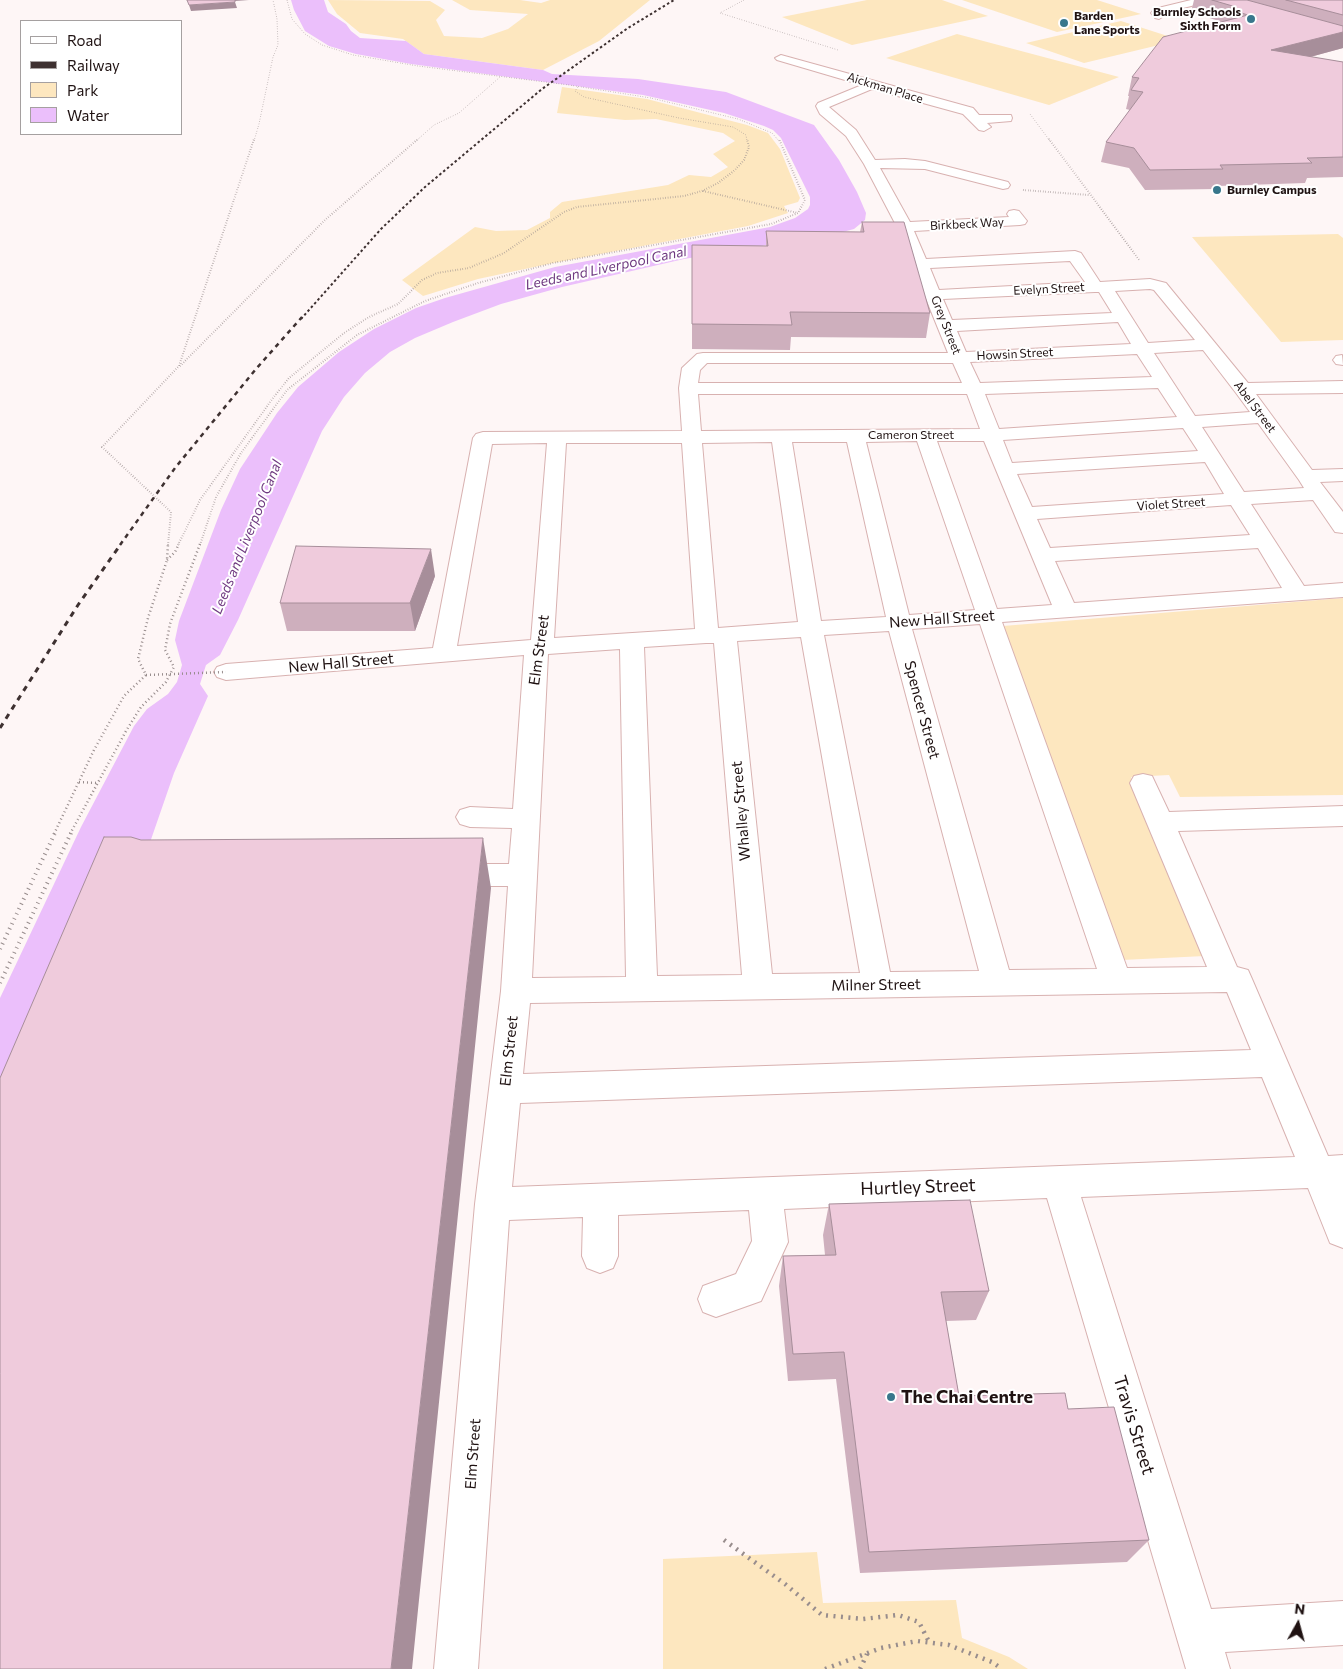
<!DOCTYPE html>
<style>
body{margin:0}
#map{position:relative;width:1343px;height:1669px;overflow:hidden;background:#fef6f6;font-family:Commissioner,sans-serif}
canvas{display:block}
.legend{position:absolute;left:20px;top:20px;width:162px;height:115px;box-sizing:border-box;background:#fff;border:1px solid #a5a0a0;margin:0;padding:6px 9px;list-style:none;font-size:15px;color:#1f1212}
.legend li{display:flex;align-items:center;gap:10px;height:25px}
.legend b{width:25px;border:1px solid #a5a0a0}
.north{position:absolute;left:1273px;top:1599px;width:50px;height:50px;-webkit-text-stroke:4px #fff;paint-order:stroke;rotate:7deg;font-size:14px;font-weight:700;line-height:20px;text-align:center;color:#1f1212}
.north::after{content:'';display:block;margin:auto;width:18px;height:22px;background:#1f1212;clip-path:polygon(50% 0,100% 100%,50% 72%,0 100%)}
</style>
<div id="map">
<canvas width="1343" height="1669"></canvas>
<ul class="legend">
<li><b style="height:6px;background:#fff"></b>Road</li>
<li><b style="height:6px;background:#3e3131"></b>Railway</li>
<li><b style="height:14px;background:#fde7bf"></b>Park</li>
<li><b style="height:14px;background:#ebbffb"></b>Water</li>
</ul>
<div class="north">N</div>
</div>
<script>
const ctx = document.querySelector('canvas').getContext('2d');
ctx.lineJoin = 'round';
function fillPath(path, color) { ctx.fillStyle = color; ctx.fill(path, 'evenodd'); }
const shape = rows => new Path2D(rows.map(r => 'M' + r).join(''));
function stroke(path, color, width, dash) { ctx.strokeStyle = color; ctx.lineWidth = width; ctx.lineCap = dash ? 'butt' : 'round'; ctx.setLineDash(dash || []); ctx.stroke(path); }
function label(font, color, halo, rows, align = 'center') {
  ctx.font = font + ' Commissioner,sans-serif'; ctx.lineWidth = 4; ctx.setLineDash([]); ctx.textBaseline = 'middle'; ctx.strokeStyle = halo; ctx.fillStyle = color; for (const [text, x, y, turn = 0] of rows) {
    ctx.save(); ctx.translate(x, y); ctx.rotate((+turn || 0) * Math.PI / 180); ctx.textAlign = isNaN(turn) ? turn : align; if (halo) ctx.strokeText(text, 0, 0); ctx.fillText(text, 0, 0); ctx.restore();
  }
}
fillPath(shape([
 [328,0,430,1,445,10,436,20,444,36,482,38,508,29,528,14,470,10,452,0,520,0,541,3,550,0,650,0,599,41,543,70,424,54,403,39,360,33,337,14],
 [867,0,942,0,988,16,852,45,782,17],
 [962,0,1097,0,1141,14,1057,32],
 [1121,21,1180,40,1084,63,1026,43],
 [957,34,1119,77,1049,105,886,58],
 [562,87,647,99,747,125,768,133,780,149,800,198,798,202,784,206,788,213,748,226,553,263,478,279,423,296,402,280,475,227,496,231,527,230,550,218,550,212,562,202,668,185,689,175,711,177,728,167,713,154,735,141,723,133,656,119,625,120,557,113],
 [1338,234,1343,238,1343,340,1281,342,1192,237],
 [1343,598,1343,795,1180,797,1169,775,1131,777,1205,956,1122,960,1003,626],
 [817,1552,823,1603,956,1600,962,1638,1009,1657,1028,1669,663,1669,663,1559]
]), '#fde7bf');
fillPath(shape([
 [291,0,324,0,328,12,346,24,351,31,360,38,406,41,424,54,543,70,552,74,638,79,726,92,814,125,839,160,857,192,866,213,865,220,854,229,839,233,684,259,562,287,501,304,453,322,415,338,390,352,365,373,344,397,322,431,238,620,220,655,206,665,200,684,208,696,174,773,137,880,0,1208,0,998,81,827,134,726,147,709,168,694,177,682,182,665,175,640,179,621,221,510,240,469,277,413,298,387,339,352,374,329,416,308,445,298,555,267,770,227,795,218,808,209,810,205,810,197,781,138,773,130,764,126,724,113,643,95,411,64,356,54,329,46,305,31,294,10]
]), '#ebbffb');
const minor = shape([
 [1191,0,1209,0,1208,2,1162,13,1164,16,1159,19,1155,18,1151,13,1154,9,1191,0],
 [781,55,973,108,979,115,1011,115,1012,118,1011,121,987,123,991,127,984,131,979,130,963,114,872,89,829,107,856,130,875,160,905,159,925,161,1008,182,1010,185,1008,188,1003,189,925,169,880,168,910,222,1009,217,1007,214,1009,211,1014,210,1019,211,1027,221,1025,224,1020,225,914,231,926,259,1075,251,1081,253,1100,282,1150,279,1166,283,1248,383,1343,381,1343,393,1256,394,1312,470,1343,469,1343,481,1320,482,1343,512,1343,533,1335,532,1313,500,1251,504,1304,586,1343,583,1343,597,1002,622,1127,968,1207,967,1130,783,1134,776,1143,774,1152,776,1169,812,1343,806,1343,826,1178,831,1237,967,1248,970,1252,979,1328,1156,1343,1155,1343,1248,1330,1243,1308,1188,1081,1197,1211,1609,1343,1601,1343,1645,1225,1652,1230,1669,1186,1669,1047,1198,784,1209,788,1242,761,1301,716,1317,703,1312,698,1299,703,1286,736,1274,752,1241,749,1210,618,1215,618,1256,613,1268,600,1273,587,1268,582,1256,583,1217,509,1220,478,1669,434,1669,475,1204,501,991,508,886,453,886,443,883,439,875,443,867,453,864,509,864,512,828,470,827,460,824,456,817,460,810,470,807,513,809,524,655,226,680,217,677,214,672,217,667,226,664,433,648,473,438,476,434,483,432,682,431,679,388,682,368,697,354,703,353,948,353,897,227,864,164,846,136,820,114,816,106,818,103,862,85,777,60,775,58,781,55],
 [1070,261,1085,282,939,290,930,268,1070,261],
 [1150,289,1154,290,1195,340,1148,343,1115,291,1150,289],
 [1095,292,1099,292,1112,313,952,320,943,299,1095,292],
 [1118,322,1131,344,966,352,957,331,1118,322],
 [1203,350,1236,393,1250,412,1195,416,1154,353,1203,350],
 [1137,354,1152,377,980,383,970,362,1137,354],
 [707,363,953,363,962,383,698,383,700,370,707,363],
 [1158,388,1177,417,999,429,985,394,1158,388],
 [698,394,967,394,980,429,701,431,698,394],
 [1258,423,1299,480,1304,488,1244,492,1202,427,1258,423],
 [1183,428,1198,451,1012,463,1003,440,1183,428],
 [917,441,975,610,909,615,866,442,917,441],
 [937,441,984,441,1052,605,997,609,937,441],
 [772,442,798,622,718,628,702,443,772,442],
 [792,442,847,442,886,617,821,621,792,442],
 [547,443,531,640,457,646,492,444,547,443],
 [566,443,682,443,695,629,554,638,566,443],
 [1205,462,1224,494,1032,507,1017,474,1205,462],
 [1231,505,1250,535,1050,548,1037,519,1231,505],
 [1258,548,1282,588,1074,603,1055,561,1258,548],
 [980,624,1097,969,1009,970,912,629,980,624],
 [889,631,979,971,890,972,824,635,889,631],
 [801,637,860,973,772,974,737,641,801,637],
 [706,643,714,643,742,975,657,976,644,647,706,643],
 [620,649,626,977,532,978,548,654,620,649],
 [1227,992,1251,1050,523,1074,530,1003,1227,992],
 [1262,1077,1295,1157,512,1187,520,1103,1262,1077],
 [1342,355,1343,365,1336,364,1333,360,1336,356,1342,355]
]);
stroke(minor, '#d8b1b0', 2);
stroke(shape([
 [287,0,292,19,305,34,322,45,353,55,418,66,569,85,651,98,738,119,772,133,779,141],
 [744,0,720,13,838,50],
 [578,87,575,91,584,97,679,118,733,127,746,135,747,141],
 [1030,114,1050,141],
 [254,141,259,124,273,57,278,45,277,19,273,0],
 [416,141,434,125,459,113,500,77]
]), '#988d8d', 1, [0.5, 2]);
stroke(shape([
 [1049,139,1140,261],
 [1023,190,1089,195],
 [703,191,798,213],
 [180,366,325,220,418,139],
 [168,545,171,512,102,447,179,366,254,139],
 [178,545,200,500,273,398,289,378,344,333,369,317,398,304,422,280,437,273,469,268,504,253,564,212,577,207,684,196,702,191,718,183,735,170,744,160,749,147,747,139],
 [200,545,216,497,241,453,287,390,357,335,425,301,478,283,553,263,771,224,798,213,805,200,779,139]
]), '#988d8d', 2, [0.5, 2]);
stroke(shape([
 [167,560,175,552,179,544],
 [79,782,98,783],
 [54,834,94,750,124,696,146,675,138,659,148,618,167,560,168,544],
 [70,834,126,731,141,707,166,682,174,667,165,650,170,624,200,544]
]), '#988d8d', 2.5, [1, 3]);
stroke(shape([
 [0,949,55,833],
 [0,983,71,833]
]), '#988d8d', 4, [1, 4.5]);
stroke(shape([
 [724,1540,785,1584,822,1615,863,1619,898,1615,919,1622,929,1642],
 [825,1669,881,1648,917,1641,949,1645,992,1662,1002,1669],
 [860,1669,867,1654]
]), '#988d8d', 4.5, [2, 5.5]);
fillPath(minor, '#fff');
stroke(shape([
 [301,319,381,229,425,187,542,89,628,28,674,0]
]), '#3e3131', 2, [2.5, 2.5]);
stroke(shape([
 [120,545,175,468,256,369,302,317]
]), '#3e3131', 2.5, [4.5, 4.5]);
stroke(shape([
 [0,728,78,605,121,544]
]), '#3e3131', 3, [5.5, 5.5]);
stroke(shape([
 [146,675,226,672]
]), '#988d8d', 2.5, [1, 3]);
fillPath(shape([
 [1194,0,1343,0,1343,48,1310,57,1343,62,1343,177,1307,178,1305,183,1218,186,1217,189,1145,190,1129,168,1101,162,1106,142,1130,110,1126,109,1129,96,1128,96,1132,77,1222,22,1191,12],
 [862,222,930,313,926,338,791,337,790,350,692,349,692,245,766,246,766,231,860,232],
 [435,576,415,631,287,631,280,603],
 [829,1204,989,1291,976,1320,946,1321,959,1396,1068,1409,1149,1540,1127,1562,860,1573,836,1379,788,1381,779,1286,783,1256,825,1255,823,1235]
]), '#ceafbd');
fillPath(shape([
 [235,0,249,0,235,1],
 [235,2,237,8,191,11,189,5],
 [1343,32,1343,48,1266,69,1271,50],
 [431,549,435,576,415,631,410,603],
 [483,838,491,888,412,1669,391,1669]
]), '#a78e9a');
const building = shape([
 [187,0,235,0,235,2,189,5,187,0],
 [1212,0,1247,0,1343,26,1343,32,1271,50,1343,62,1343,157,1307,158,1312,163,1220,165,1223,169,1150,170,1134,148,1106,142,1143,92,1131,90,1139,78,1132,77,1163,37,1248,15,1228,9,1236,7,1212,0],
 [1286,0,1343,0,1343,15,1286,0],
 [862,222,904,222,930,313,790,312,792,325,692,324,692,245,768,246,766,231,864,232,862,222],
 [296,546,431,549,410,603,280,603,296,546],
 [104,837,131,837,141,840,483,838,391,1669,0,1669,0,1078,104,837],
 [970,1200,989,1291,941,1292,959,1396,1065,1393,1068,1409,1114,1407,1149,1540,869,1552,844,1352,793,1354,783,1256,836,1255,829,1204,970,1200]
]);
fillPath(building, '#efcbdc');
stroke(building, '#a78e9a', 1);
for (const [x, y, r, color] of [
 [1251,19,5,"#38778c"],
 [1064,23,5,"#38778c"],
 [1217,190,5,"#38778c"],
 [891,1397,5,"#38778c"]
]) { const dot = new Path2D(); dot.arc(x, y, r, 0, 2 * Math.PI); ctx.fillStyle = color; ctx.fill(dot); stroke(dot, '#fff', 2); }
label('bold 12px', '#1f1212', '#fff', [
 ["Burnley Schools",1241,12,"right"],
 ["Sixth Form",1241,26,"right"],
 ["Barden",1074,16],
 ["Lane Sports",1074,30],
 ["Burnley Campus",1227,190]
], 'left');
label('12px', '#1f1212', '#fff', [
 ["Aickman Place",885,88,17],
 ["Birkbeck Way",967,224,-3],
 ["Evelyn Street",1049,289,-3],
 ["Grey Street",946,325,68],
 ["Howsin Street",1015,354,-3],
 ["Abel Street",1255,407,53],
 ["Cameron Street",911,435],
 ["Violet Street",1171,504,-4]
]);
label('italic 14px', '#6f3a81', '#fff', [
 ["Leeds and Liverpool Canal",606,268,-12],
 ["Leeds and Liverpool Canal",247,537,-68]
]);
label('15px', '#1f1212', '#fff', [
 ["New Hall Street",942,619,-4],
 ["Elm Street",539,650,-82],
 ["New Hall Street",341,663,-5],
 ["Spencer Street",922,710,75],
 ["Whalley Street",741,811,-95],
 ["Milner Street",876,985,-1],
 ["Elm Street",509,1051,-84],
 ["Elm Street",473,1454,-86]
]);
label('18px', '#1f1212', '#fff', [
 ["Hurtley Street",918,1187,-2],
 ["Travis Street",1134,1425,73]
]);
label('bold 18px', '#1f1212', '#fff', [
 ["The Chai Centre",901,1397]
], 'left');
</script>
